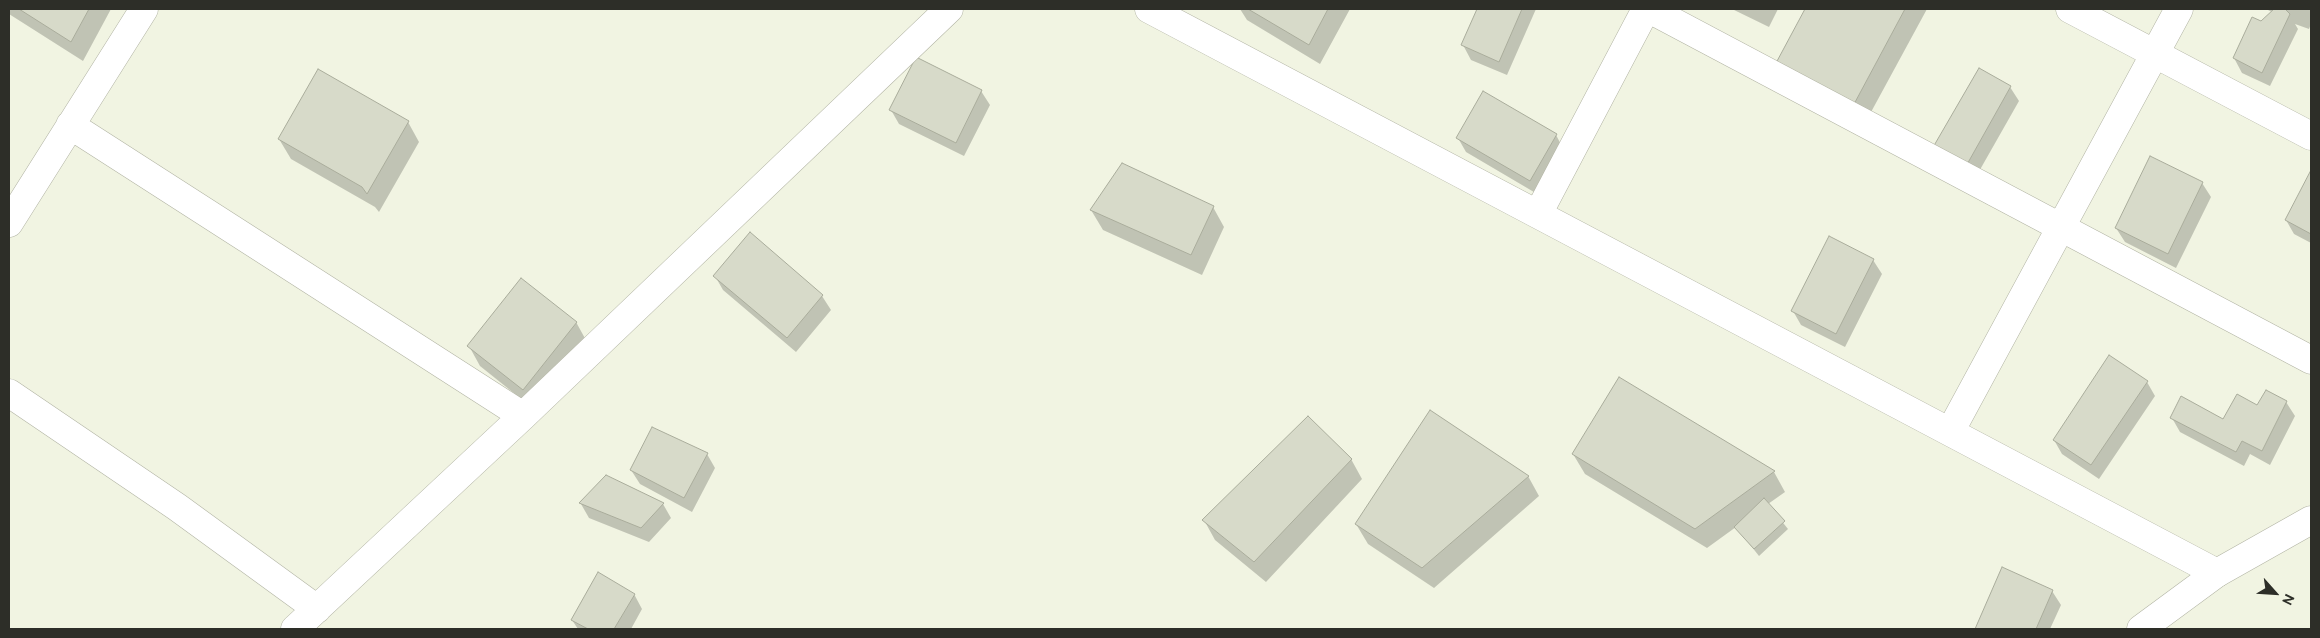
<!DOCTYPE html>
<style>
body{margin:0}
#map{position:relative;width:2320px;height:638px;overflow:hidden;background:#f1f4e2;font-family:Ubuntu,sans-serif}
canvas{display:block}
.frame{position:absolute;inset:0;border:10px solid #2d2e28;pointer-events:none}
.north{position:absolute;left:2250px;top:568px;width:50px;height:50px;-webkit-text-stroke:4px #f1f4e2;paint-order:stroke;rotate:116deg;font-size:14px;font-weight:700;line-height:20px;text-align:center;color:#2d2e28}
.north::after{content:'';display:block;margin:auto;width:18px;height:22px;background:#2d2e28;clip-path:polygon(50% 0,100% 100%,50% 72%,0 100%)}
</style>
<div id="map">
<canvas width="2320" height="638"></canvas>
<div class="frame"></div>
<div class="north">N</div>
</div>
<script>
const ctx = document.querySelector('canvas').getContext('2d');
ctx.lineJoin = 'round';
function fillPath(path, color) { ctx.fillStyle = color; ctx.fill(path, 'evenodd'); }
const shape = rows => new Path2D(rows.map(r => 'M' + r).join(''));
function stroke(path, color, width, dash) { ctx.strokeStyle = color; ctx.lineWidth = width; ctx.lineCap = dash ? 'butt' : 'round'; ctx.setLineDash(dash || []); ctx.stroke(path); }
fillPath(shape([
 [9,9,111,9,83,61,9,14],
 [1240,9,1350,9,1320,64,1247,20],
 [1478,9,1536,9,1507,75,1471,60,1463,45],
 [1732,9,1778,9,1769,27],
 [1807,9,1927,9,1864,125,1777,63],
 [2266,9,2311,9,2311,24,2309,29,2295,24,2298,29,2270,86,2242,73,2234,58,2261,23,2272,12],
 [2010,87,2019,101,1973,182,1942,163],
 [981,91,990,105,964,156,899,124,891,110],
 [408,122,419,142,379,212,375,207,291,159,279,139],
 [1556,135,1564,150,1539,195,1466,152,1458,138],
 [2311,172,2311,243,2294,234,2286,220],
 [2202,183,2211,197,2176,268,2125,242,2116,228],
 [1213,207,1224,227,1202,275,1103,230,1091,210],
 [1873,260,1882,274,1845,347,1801,325,1793,311],
 [715,276,822,296,831,310,796,352,723,290],
 [576,322,587,342,535,410,480,366,469,346],
 [1619,378,1774,472,1785,492,1768,504,1788,529,1759,556,1736,527,1707,548,1585,474,1573,454],
 [2147,382,2155,396,2099,479,2062,454,2054,440],
 [2286,402,2295,416,2270,465,2250,454,2244,466,2180,432,2172,418,2224,420,2258,407],
 [707,454,715,468,692,512,640,484,631,470],
 [1351,459,1362,479,1266,582,1215,540,1204,520],
 [1528,476,1539,496,1434,588,1368,544,1356,524],
 [581,504,663,504,671,518,649,542,589,518],
 [2003,569,2052,591,2061,605,2050,629,1976,629],
 [634,594,642,609,631,629,578,629,572,620]
]), '#0003');
const building = shape([
 [19,9,89,9,71,42,19,9],
 [1248,9,1328,9,1309,45,1248,9],
 [1477,9,1522,9,1499,62,1461,45,1477,9],
 [1805,9,1905,9,1853,106,1776,63,1805,9],
 [2274,9,2285,9,2290,14,2262,73,2233,58,2252,17,2261,21,2274,9],
 [916,57,982,90,956,143,889,110,916,57],
 [1979,68,2011,86,1965,168,1932,149,1979,68],
 [318,69,409,121,367,194,362,187,278,139,318,69],
 [1483,91,1557,134,1530,181,1456,138,1483,91],
 [2150,156,2203,182,2168,254,2115,228,2150,156],
 [1122,163,1214,206,1191,255,1090,210,1122,163],
 [2311,170,2311,234,2285,220,2311,170],
 [750,232,823,295,787,338,713,276,750,232],
 [1829,236,1874,259,1836,334,1791,311,1829,236],
 [521,278,577,322,523,390,467,346,521,278],
 [2109,355,2148,381,2091,465,2053,440,2109,355],
 [1619,377,1775,471,1695,529,1572,454,1619,377],
 [2266,390,2287,401,2262,451,2242,441,2236,452,2170,418,2181,396,2223,419,2237,394,2257,405,2266,390],
 [1430,410,1529,476,1422,568,1355,524,1430,410],
 [1308,416,1352,459,1254,562,1202,520,1308,416],
 [652,427,708,453,684,498,630,470,652,427],
 [606,475,664,503,641,528,579,503,606,475],
 [1764,498,1785,521,1754,549,1734,527,1764,498],
 [2002,567,2053,590,2036,629,1975,629,2002,567],
 [598,572,635,594,614,629,588,629,571,620,598,572]
]);
fillPath(building, '#d7dac9');
stroke(building, '#a9ac9b', 1);
const minor = shape([
 [1149,9,2217,573],
 [1649,9,2311,360],
 [2070,9,2311,136],
 [70,125,523,416],
 [1538,214,1646,9],
 [9,223,144,9],
 [9,393,177,507,317,609],
 [1950,432,2179,9],
 [295,629,523,416,949,9]
]);
const tertiary = shape([
 [2141,629,2217,573,2311,520]
]);
stroke(minor, '#b1b3a3', 29);
stroke(tertiary, '#b1b3a3', 29);
stroke(minor, '#fff', 28);
stroke(tertiary, '#fff', 28);
</script>
